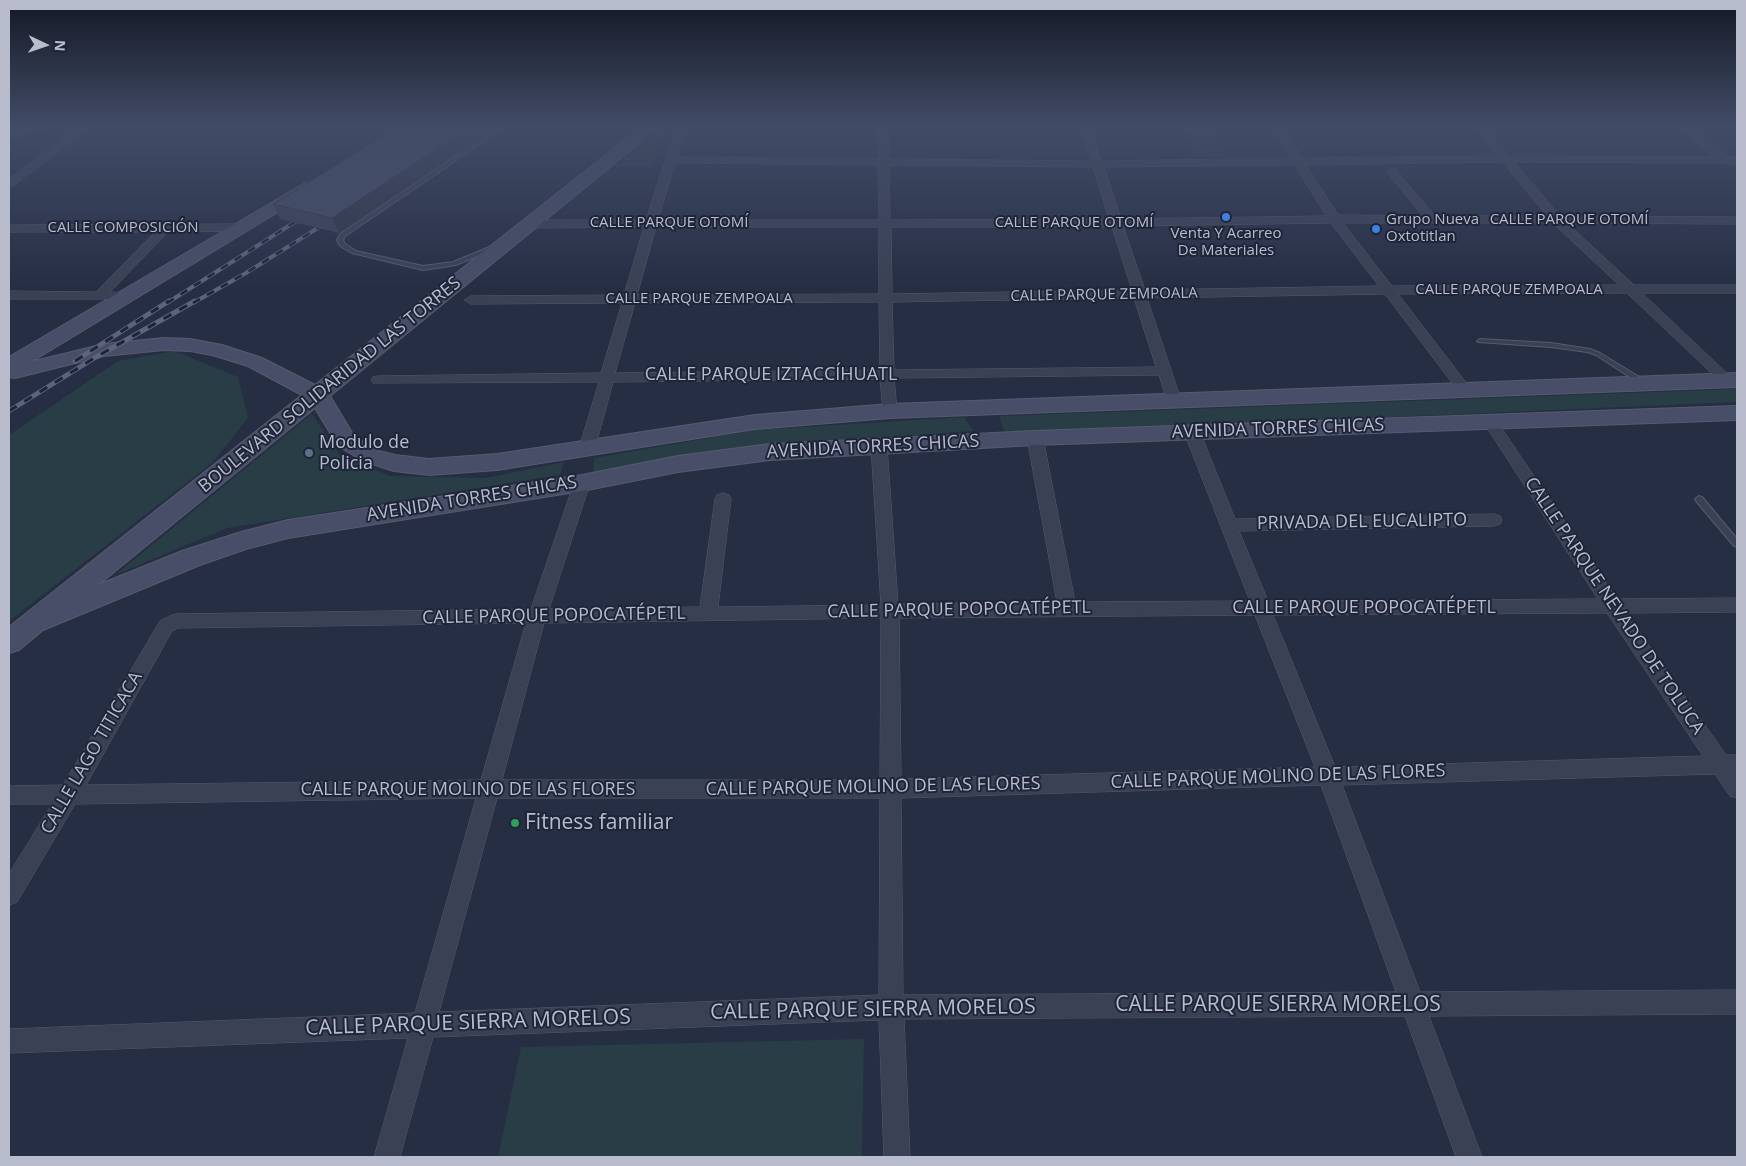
<!DOCTYPE html>
<meta charset="utf-8">
<style>
body{margin:0}
#map{position:relative;width:1746px;height:1166px;overflow:hidden;background:#262e44;font-family:"Open Sans",sans-serif}
canvas{display:block}
.frame{position:absolute;inset:0;border:10px solid #b8bccd;pointer-events:none}
.north{position:absolute;left:20px;top:20px;width:50px;height:50px;-webkit-text-stroke:4px #1f2539;paint-order:stroke;rotate:93deg;font-size:14px;font-weight:700;line-height:20px;text-align:center;color:#b8bccd}
.north::after{content:'';display:block;margin:auto;width:18px;height:22px;background:#b8bccd;clip-path:polygon(50% 0,100% 100%,50% 72%,0 100%)}
</style>
<div id="map">
<canvas width="1746" height="1166"></canvas>
<div class="frame"></div>
<div class="north">N</div>
</div>
<script>
const ctx = document.querySelector('canvas').getContext('2d');
ctx.lineJoin = 'round';
function fillPath(path, color) { ctx.fillStyle = color; ctx.fill(path, 'evenodd'); }
const shape = rows => new Path2D(rows.map(r => 'M' + r).join(''));
function stroke(path, color, width, dash) { ctx.strokeStyle = color; ctx.lineWidth = width; ctx.lineCap = dash ? 'butt' : 'round'; ctx.setLineDash(dash || []); ctx.stroke(path); }
function label(font, color, halo, rows, align = 'center') {
  ctx.font = font + ' "Open Sans",sans-serif'; ctx.lineWidth = 4; ctx.setLineDash([]); ctx.textBaseline = 'middle'; ctx.strokeStyle = halo; ctx.fillStyle = color; for (const [text, x, y, turn = 0] of rows) {
    ctx.save(); ctx.translate(x, y); ctx.rotate((+turn || 0) * Math.PI / 180); ctx.textAlign = isNaN(turn) ? turn : align; if (halo) ctx.strokeText(text, 0, 0); ctx.fillText(text, 0, 0); ctx.restore();
  }
}
fillPath(shape([
 [9,127,49,127,9,140],
 [1185,127,1210,127,1225,157,1199,157],
 [663,130,652,167,616,167],
 [174,351,238,377,248,418,213,462,9,621,9,435,118,361],
 [1737,389,1737,402,1207,425,1005,432,999,416],
 [312,414,340,455,390,476,486,478,564,462,560,475,227,528,115,575],
 [964,417,973,431,762,447,593,472,594,458,755,430],
 [864,1039,862,1157,498,1157,521,1047]
]), '#283d45');
const lane = shape([
 [499,127,505,127,345,236,343,240,345,244,356,251,423,266,453,262,492,246,495,248,494,249,456,265,423,270,352,253,340,246,337,240,340,234,499,127],
 [1480,339,1551,343,1590,349,1600,353,1649,383,1648,385,1642,385,1596,355,1587,352,1551,347,1478,342,1477,341,1480,339],
 [1699,496,1702,497,1737,539,1737,547,1734,546,1696,501,1695,499,1699,496]
]);
const street = shape([
 [78,127,90,127,13,186,9,187,9,179,78,127],
 [676,127,686,127,677,157,878,159,878,127,888,127,889,159,1091,161,1080,127,1090,127,1101,161,1291,158,1272,127,1282,127,1302,158,1498,156,1474,127,1485,127,1509,156,1715,157,1680,127,1691,127,1729,157,1737,157,1737,163,1730,166,1724,163,1514,162,1560,216,1737,217,1737,224,1567,223,1634,285,1737,285,1737,293,1642,293,1734,380,1732,383,1722,383,1627,293,1398,294,1471,389,1464,393,1459,392,1385,294,1147,298,1181,400,1174,405,1167,400,1159,375,894,378,897,411,890,416,883,411,880,379,613,382,595,448,592,452,587,453,582,452,579,448,599,382,373,383,371,380,373,377,378,376,601,373,622,303,471,304,464,300,471,296,624,295,644,227,531,228,525,224,531,220,646,220,676,127],
 [1503,162,1547,216,1435,216,1396,170,1392,169,1387,172,1423,216,1338,215,1306,165,1503,162],
 [675,163,878,165,879,220,658,220,675,163],
 [889,165,1093,167,1109,219,890,220,889,165],
 [1295,165,1326,216,1121,219,1104,167,1295,165],
 [1331,223,1379,286,1145,290,1123,226,1331,223],
 [1343,223,1553,223,1619,285,1392,286,1343,223],
 [656,227,879,227,879,294,637,295,656,227],
 [891,227,1112,227,1132,290,892,294,891,227],
 [1134,298,1156,367,894,370,892,302,1134,298],
 [879,302,880,370,615,373,635,303,879,302],
 [237,224,243,228,241,231,168,232,110,292,131,293,132,296,131,299,9,299,9,291,96,292,155,232,9,232,9,225,237,224],
 [1491,418,1496,420,1617,599,1737,598,1737,612,1626,613,1726,755,1737,755,1737,798,1730,796,1715,774,1342,785,1420,992,1737,990,1737,1014,1429,1016,1482,1157,1456,1157,1405,1016,904,1019,910,1157,884,1157,879,1020,433,1037,400,1157,374,1157,408,1038,9,1053,9,1029,415,1013,476,798,75,804,17,902,9,905,9,874,52,804,9,804,9,786,63,785,160,621,170,616,176,614,531,609,574,483,576,479,582,478,588,479,590,483,549,609,700,607,715,499,717,495,723,493,729,495,731,499,718,607,881,605,871,446,879,441,887,446,898,604,1057,602,1027,438,1035,433,1043,438,1075,602,1250,601,1184,432,1192,427,1200,432,1235,519,1494,514,1500,516,1502,520,1500,524,1494,526,1239,531,1268,601,1598,599,1484,423,1491,418],
 [1607,613,1703,756,1335,767,1273,615,1607,613],
 [1255,615,1315,767,901,779,899,618,1255,615],
 [881,618,880,780,502,780,544,623,881,618],
 [526,623,481,780,86,785,172,631,178,628,526,623],
 [1321,785,1396,992,903,995,901,798,1321,785],
 [497,798,880,798,879,995,439,1012,497,798]
]);
const secondary = shape([
 [641,127,659,127,330,396,354,436,379,451,395,455,429,459,497,454,755,415,890,404,1737,373,1737,387,890,418,755,429,497,470,429,475,394,471,363,461,338,446,315,408,98,585,182,551,241,532,288,520,582,475,678,456,770,444,1035,431,1737,406,1737,420,1035,445,770,460,678,472,582,491,288,538,246,549,200,565,43,630,19,650,9,653,9,627,302,395,248,366,212,355,190,351,164,350,104,356,15,378,9,377,9,357,305,183,311,184,313,188,311,192,31,362,104,344,164,338,190,339,222,345,262,358,315,385,641,127]
]);
stroke(lane, '#565b6e', 2);
stroke(street, '#565b6e', 1);
stroke(secondary, '#565b6e', 2);
stroke(shape([
 [9,130,17,127]
]), '#465a61', 2, [2.5, 2.5]);
fillPath(lane, '#3a4154');
fillPath(street, '#3a4154');
fillPath(secondary, '#484e67');
const railFar1 = shape([
 [167,303,306,215],
 [193,303,246,273,329,221]
]);
const rail = shape([
 [75,361,169,301],
 [9,411,96,357,195,301]
]);
stroke(railFar1, '#5c647b', 4);
stroke(rail, '#5c647b', 5);
stroke(railFar1, '#1f2539', 2.5, [8]);
stroke(rail, '#1f2539', 3, [9]);
fillPath(shape([
 [398,127,496,127,339,233,280,219,273,204]
]), '#3b4258');
fillPath(shape([
 [470,127,496,127,339,233,332,218]
]), '#303647');
const building = shape([
 [398,127,470,127,332,218,273,204,398,127]
]);
fillPath(building, '#454d66');
stroke(building, '#303647', 1);
const sky = ctx.createLinearGradient(0, 0, 0, 290);
sky.addColorStop(0, '#151925');
sky.addColorStop(0.44, '#414c67');
sky.addColorStop(1, '#414c6700');
ctx.fillStyle = sky;
ctx.fillRect(0, 0, 1746, 290);
for (const [x, y, r, color] of [
 [1226,217,5,"#3f7fe0"],
 [1376,229,5,"#3f7fe0"],
 [309,453,5,"#5c6f8a"],
 [515,823,5,"#2e9e5b"]
]) { const dot = new Path2D(); dot.arc(x, y, r, 0, 2 * Math.PI); ctx.fillStyle = color; ctx.fill(dot); stroke(dot, '#1f2539', 2); }
label('15px', '#b8bccd', '#1f2539', [
 ["Grupo Nueva",1386,220],
 ["Oxtotitlan",1386,237],
 ["Venta Y Acarreo",1226,234,"center"],
 ["De Materiales",1226,251,"center"]
], 'left');
label('15px', '#b8bccd', '#1f2539', [
 ["CALLE PARQUE OTOMÍ",1569,220],
 ["CALLE PARQUE OTOMÍ",669,223],
 ["CALLE PARQUE OTOMÍ",1074,223],
 ["CALLE COMPOSICIÓN",123,228],
 ["CALLE PARQUE ZEMPOALA",1509,290],
 ["CALLE PARQUE ZEMPOALA",1104,295,-1],
 ["CALLE PARQUE ZEMPOALA",699,299]
]);
label('18px', '#b8bccd', '#1f2539', [
 ["CALLE PARQUE IZTACCÍHUATL",771,375],
 ["BOULEVARD SOLIDARIDAD LAS TORRES",330,385,-39],
 ["AVENIDA TORRES CHICAS",1278,429,-2],
 ["AVENIDA TORRES CHICAS",873,447,-3],
 ["AVENIDA TORRES CHICAS",472,499,-9],
 ["PRIVADA DEL EUCALIPTO",1362,522,-1],
 ["CALLE PARQUE NEVADO DE TOLUCA",1614,606,56],
 ["CALLE PARQUE POPOCATÉPETL",1364,608],
 ["CALLE PARQUE POPOCATÉPETL",959,610,-1],
 ["CALLE PARQUE POPOCATÉPETL",554,616,-1],
 ["CALLE LAGO TITICACA",92,753,-60],
 ["CALLE PARQUE MOLINO DE LAS FLORES",1278,777,-2],
 ["CALLE PARQUE MOLINO DE LAS FLORES",873,787,-1],
 ["CALLE PARQUE MOLINO DE LAS FLORES",468,790]
]);
label('18px', '#b8bccd', '#1f2539', [
 ["Modulo de",319,443],
 ["Policia",319,464]
], 'left');
label('21px', '#b8bccd', '#1f2539', [
 ["Fitness familiar",525,823]
], 'left');
label('21px', '#b8bccd', '#1f2539', [
 ["CALLE PARQUE SIERRA MORELOS",1278,1005],
 ["CALLE PARQUE SIERRA MORELOS",873,1010,-1],
 ["CALLE PARQUE SIERRA MORELOS",468,1023,-2]
]);
</script>
